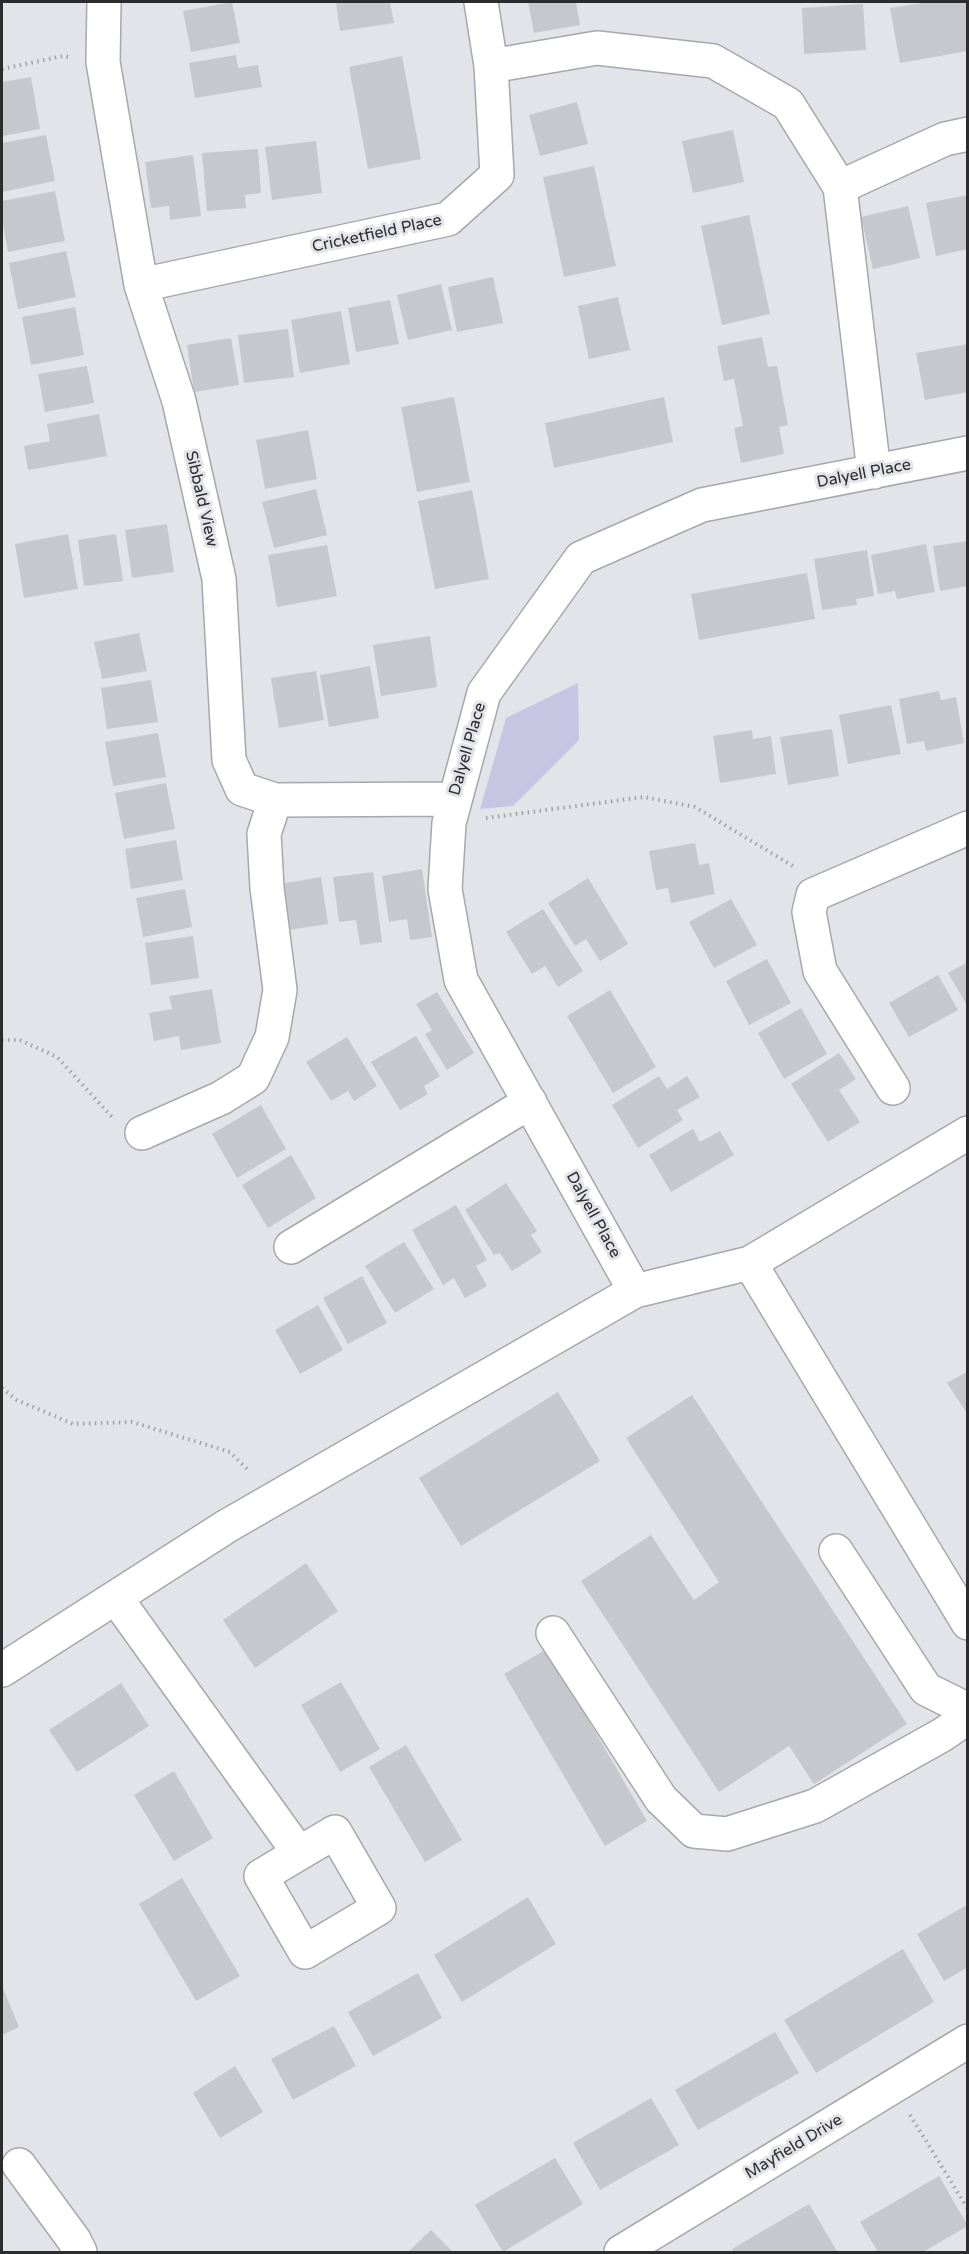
<!DOCTYPE html>
<html>
<head>
<meta charset="utf-8">
<style>
	body { margin:0 }
	#map { position:relative; width:969px; height:2254px; overflow:hidden; background:#e3e3ea; font-family:"Varela Round",sans-serif }
	canvas { display:block }
	.frame { position:absolute; inset:0; border:3px solid #2c2b2e; pointer-events:none }
</style>
</head>
<body>
<div id="map">
<canvas width="969" height="2254"></canvas>
<div class="frame"></div>
</div>
<script>
const context = document.querySelector('canvas').getContext('2d');
context.lineJoin = 'round';
function fill(path, color) { context.fillStyle = color; context.fill(path, 'evenodd'); }
function strokePath(path, color, width, dash) { context.strokeStyle = color; context.lineWidth = width; context.lineCap = dash ? 'butt' : 'round'; context.setLineDash(dash || []); context.stroke(path); }
function write(font, color, halo, rows, align = 'center') {
  context.font = font + ' "Varela Round",sans-serif'; context.lineWidth = 6; context.setLineDash([]); context.textBaseline = 'middle'; context.strokeStyle = halo; context.fillStyle = color; for (const [text, x, y, turn = 0] of rows) {
    context.save(); context.translate(x, y); context.rotate((+turn || 0) * Math.PI / 180); context.textAlign = isNaN(turn) ? turn : align; if (halo) context.strokeText(text, 0, 0); context.fillText(text, 0, 0); context.restore();
  }
}
fill(new Path2D(`
	M578,683L579,740L513,806L480,809L506,718Z`), '#c7c5e2');
fill(new Path2D(`
	M232,2L240,43L191,52L183,11Z
	M336,2H390L394,23L340,31Z
	M528,2H576L580,25L534,33Z
	M927,2H968V51L900,63L890,8Z
	M863,4L866,50L804,54L802,8Z
	M236,55L238,68L258,65L262,87L195,98L189,63Z
	M402,56L421,159L368,169L349,67Z
	M31,77L40,129L2,136V82Z
	M577,102L588,144L540,156L529,115Z
	M733,130L744,182L693,193L682,141Z
	M46,135L55,181L2,192V143Z
	M316,141L322,193L272,200L265,147Z
	M258,149L261,193L245,195L246,208L207,211L202,153Z
	M193,155L201,216L170,220L169,206L151,208L145,162Z
	M594,166L616,266L564,277L543,177Z
	M55,191L65,241L8,252L2,218V201Z
	M968,195V249L936,256L926,203Z
	M908,206L920,258L873,269L861,217Z
	M749,215L770,314L722,325L701,226Z
	M66,251L76,297L18,309L9,263Z
	M493,277L503,323L457,332L448,287Z
	M441,284L452,330L408,340L397,295Z
	M618,297L630,350L589,359L578,306Z
	M390,300L399,344L356,352L348,308Z
	M75,307L84,355L31,365L22,317Z
	M341,311L350,364L300,373L291,320Z
	M288,329L294,377L244,383L238,335Z
	M762,337L768,367L777,366L788,425L779,427L784,454L741,463L734,428L743,426L734,379L724,381L717,346Z
	M231,338L239,385L194,392L187,345Z
	M968,344V392L925,400L916,353Z
	M87,366L94,403L45,412L38,374Z
	M454,397L470,482L417,492L401,407Z
	M664,397L673,442L554,468L545,423Z
	M99,414L107,456L28,470L24,446L50,441L47,424Z
	M308,430L317,479L265,489L256,440Z
	M316,489L327,535L274,548L262,502Z
	M472,490L489,579L435,589L418,501Z
	M167,524L174,572L132,578L125,530Z
	M68,534L78,589L24,598L15,544Z
	M116,534L123,581L84,586L78,540Z
	M968,541V586L940,591L933,546Z
	M926,544L935,592L897,599L895,591L878,594L871,555Z
	M327,545L337,596L277,607L268,555Z
	M867,550L874,596L856,599L857,605L822,610L814,559Z
	M807,573L815,619L699,640L691,594Z
	M139,633L147,671L102,679L94,642Z
	M430,636L437,687L381,696L373,645Z
	M370,666L379,718L329,727L320,675Z
	M316,671L324,720L279,728L271,678Z
	M151,680L158,722L107,729L101,688Z
	M939,691L941,700L956,697L964,743L926,751L924,741L907,744L899,699Z
	M891,705L901,754L848,764L839,715Z
	M832,729L839,776L788,785L780,737Z
	M752,730L753,739L771,736L776,774L720,783L713,736Z
	M158,733L166,777L113,786L105,742Z
	M166,783L175,829L124,839L115,793Z
	M176,840L183,880L131,889L125,849Z
	M695,843L699,865L709,863L715,894L671,903L668,888L656,890L649,851Z
	M422,869L432,937L410,940L407,919L389,922L382,876Z
	M373,872L382,942L360,945L356,920L339,922L333,877Z
	M321,877L328,924L288,930L280,884Z
	M588,878L628,944L600,961L586,939L575,946L548,903Z
	M185,889L192,927L143,937L136,898Z
	M731,899L757,945L714,968L689,922Z
	M543,909L583,971L558,987L545,966L532,974L506,932Z
	M193,936L199,978L151,985L145,943Z
	M767,959L791,1003L749,1025L726,981Z
	M968,962V1007L948,973Z
	M938,975L958,1010L909,1037L889,1003Z
	M212,989L221,1043L181,1050L179,1036L154,1041L149,1013L172,1009L169,996Z
	M610,990L656,1067L613,1093L567,1016Z
	M437,992L474,1053L447,1070L425,1034L432,1030L416,1004Z
	M801,1008L827,1054L784,1079L758,1033Z
	M416,1036L440,1076L424,1086L428,1094L400,1110L371,1062Z
	M347,1037L377,1086L354,1101L348,1091L331,1101L306,1062Z
	M839,1053L856,1079L839,1090L860,1122L828,1142L791,1084Z
	M659,1076L667,1089L687,1076L700,1097L677,1110L683,1120L638,1148L612,1105Z
	M261,1105L286,1149L237,1178L212,1134Z
	M693,1129L700,1142L720,1131L734,1155L671,1192L649,1155Z
	M291,1155L316,1198L268,1228L242,1185Z
	M506,1183L537,1231L531,1235L542,1252L512,1271L500,1253L494,1255L465,1210Z
	M456,1205L487,1260L476,1266L487,1286L465,1298L454,1278L443,1285L412,1230Z
	M404,1242L434,1289L395,1313L365,1266Z
	M362,1276L387,1323L348,1344L323,1298Z
	M318,1305L343,1350L300,1374L275,1330Z
	M968,1371V1415L947,1383Z
	M558,1392L600,1461L461,1546L419,1478Z
	M692,1395L907,1724L814,1784L789,1746L719,1792L581,1581L651,1535L694,1600L719,1582L626,1438Z
	M306,1563L338,1611L255,1668L223,1620Z
	M547,1649L647,1821L605,1846L504,1674Z
	M341,1682L380,1749L340,1772L301,1705Z
	M121,1683L149,1726L77,1772L49,1730Z
	M406,1745L462,1840L425,1862L369,1767Z
	M174,1771L213,1838L174,1861L134,1795Z
	M182,1878L240,1976L196,2001L139,1904Z
	M528,1897L556,1944L462,2002L434,1955Z
	M968,1904V1967L944,1981L917,1934Z
	M903,1949L934,2002L816,2073L784,2020Z
	M418,1973L442,2018L373,2056L348,2012Z
	M2,1986L19,2027L2,2035Z
	M334,2026L356,2066L293,2100L271,2059Z
	M775,2032L799,2073L698,2130L675,2090Z
	M235,2066L263,2112L220,2138L193,2093Z
	M651,2098L679,2145L600,2190L573,2143Z
	M555,2158L583,2204L503,2252L475,2205Z
	M939,2176L968,2226L923,2252H878L860,2222Z
	M809,2204L837,2251L834,2252H734L732,2249Z
	M431,2230L453,2252H408Z`), '#c7c7ce');
const minor = new Path2D(`
	M104,2L103,62L141,285L179,401L219,579L229,760L242,789L275,800L454,799
	M491,66L597,48L713,61L788,104L840,187L874,472
	M840,187L945,139L968,134
	M141,285L448,219L497,175L491,66L481,2
	M893,1088L820,971L809,912L813,895L968,828
	M142,1133L221,1098L253,1078L272,1037L280,990L267,888L264,834L275,800
	M291,1247L530,1102
	M750,1263L968,1623
	M635,1291L461,980L445,889L449,823L484,693L581,558L702,505L968,453
	M836,1551L926,1689L968,1710
	M116,1598L299,1853
	M553,1633L661,1799L694,1831L727,1834L815,1806L942,1735L968,1717
	M2,1670L227,1526L635,1291L750,1263L968,1133
	M335,1832L379,1908L305,1952L261,1876Z
	M19,2165L74,2240L80,2252
	M621,2252L968,2041`);
strokePath(minor, '#a7a7ae', 36);
strokePath(new Path2D(`
	M2,69L63,56L69,57
	M486,818L644,797L695,807L793,866
	M2,1040H20L57,1057L112,1117
	M2,1388L17,1400L73,1424L132,1422L230,1452L250,1472
	M910,2115L968,2209`), '#a1a1a7', 4, [1.5, 4.5]);
strokePath(minor, '#fff', 33);
write('16px', '#2c2b2e', '#e3e3ea', [
	["Cricketfield Place",377,234,-12],
	["Dalyell Place",864,474,-11],
	["Sibbald View",201,499,77],
	["Dalyell Place",468,749,-74],
	["Dalyell Place",593,1215,61],
	["Mayfield Drive",794,2147,-31]
]);
</script>
</body>
</html>
